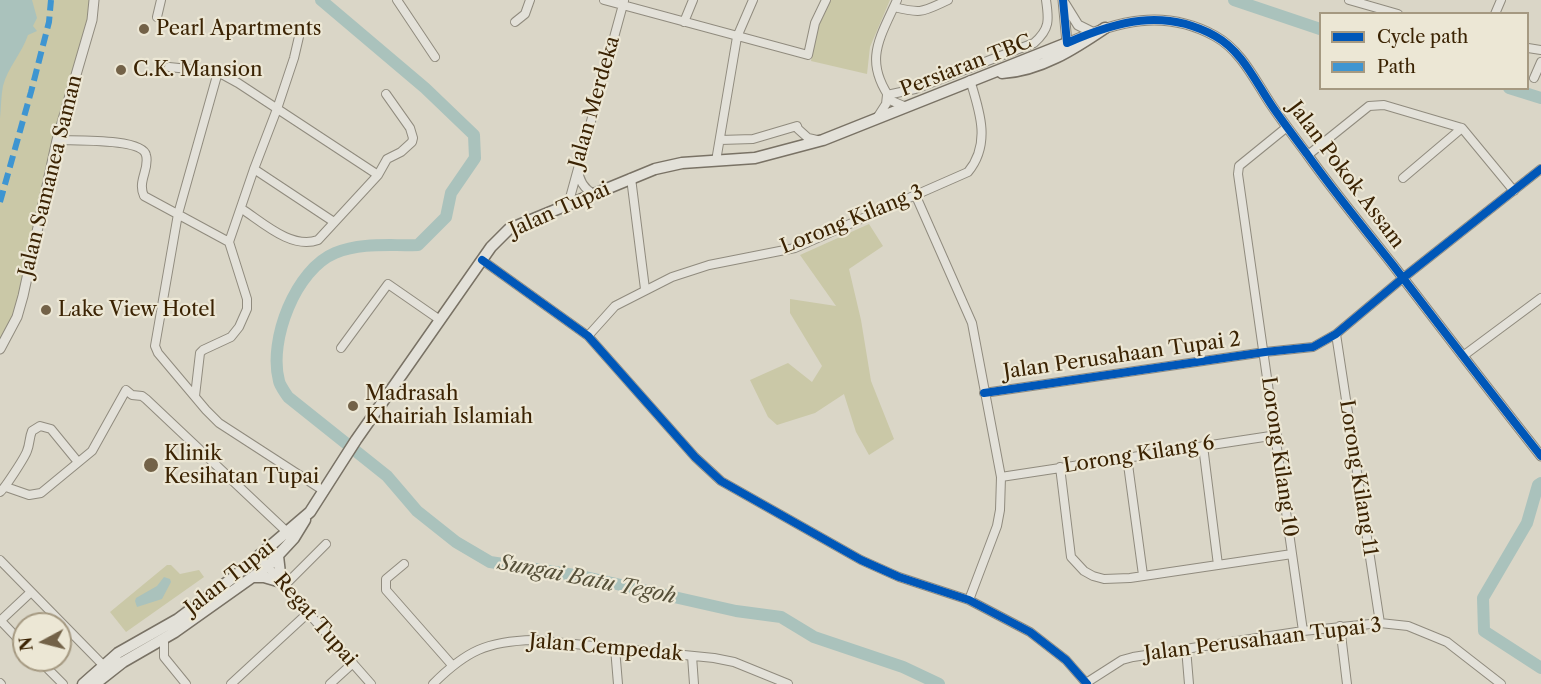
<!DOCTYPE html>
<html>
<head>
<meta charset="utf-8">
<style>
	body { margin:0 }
	#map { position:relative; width:1541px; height:684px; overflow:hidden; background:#dad6c7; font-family:"Libre Caslon Text",serif }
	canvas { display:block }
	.legend { position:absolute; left:1319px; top:12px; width:210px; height:78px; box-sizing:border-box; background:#ece7d5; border:2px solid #a59981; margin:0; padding:8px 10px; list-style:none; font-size:18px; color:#3b2303 }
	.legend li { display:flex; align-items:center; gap:12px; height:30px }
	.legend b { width:30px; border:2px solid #a59981 }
	.north { position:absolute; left:12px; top:612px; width:60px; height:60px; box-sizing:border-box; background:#ece7d5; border:2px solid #a59981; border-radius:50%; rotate:263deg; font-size:16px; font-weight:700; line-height:24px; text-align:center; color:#3b2303 }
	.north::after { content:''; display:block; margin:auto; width:21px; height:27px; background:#736248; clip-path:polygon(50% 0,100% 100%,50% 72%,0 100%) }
</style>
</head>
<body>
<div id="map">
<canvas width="1541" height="684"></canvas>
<ul class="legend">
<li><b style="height:8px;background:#0057b8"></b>Cycle path</li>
<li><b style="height:8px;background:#3e95d1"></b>Path</li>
</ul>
<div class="north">N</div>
</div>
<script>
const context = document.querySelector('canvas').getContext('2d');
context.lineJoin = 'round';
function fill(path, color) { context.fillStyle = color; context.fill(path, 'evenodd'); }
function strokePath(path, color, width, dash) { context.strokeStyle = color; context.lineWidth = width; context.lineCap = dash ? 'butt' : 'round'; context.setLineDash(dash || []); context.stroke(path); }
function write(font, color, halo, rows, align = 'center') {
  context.font = font + ' "Libre Caslon Text",serif'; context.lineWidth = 4.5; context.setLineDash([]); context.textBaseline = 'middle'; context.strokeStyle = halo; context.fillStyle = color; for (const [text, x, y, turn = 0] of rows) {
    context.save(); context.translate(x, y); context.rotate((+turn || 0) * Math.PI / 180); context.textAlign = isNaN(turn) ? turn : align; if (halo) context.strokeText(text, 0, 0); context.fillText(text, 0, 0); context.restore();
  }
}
fill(new Path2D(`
	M0,0H93L15,316L0,345Z
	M829,0H890L870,47L867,74L811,61L818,25Z
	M869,224L883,246L849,269L861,320L871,381L894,439L869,455L856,432L844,394L815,413L777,425L768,417L750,380L788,363L812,382L822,366L790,313V299L836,306L800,255Z
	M167,565H171L180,574L199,570L204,577L126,632L110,612Z`), '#cac8a7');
fill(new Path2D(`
	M0,0H32L37,18L33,26L37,31L28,35C22,53 8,67 3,86C1,96 1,108 0,119Z
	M164,577L170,579L171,582L162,599L137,607L135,601L136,598L157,586Z`), '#aac2bc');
strokePath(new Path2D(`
	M321,0L425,88L474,135L475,158L451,193L446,217L418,245C390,246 362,242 335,253C296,269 268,340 279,381C280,386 285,392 288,397L387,476L417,511L456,542L490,562L581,576L736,611L781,617L814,637L903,667L939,684
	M1234,0L1320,29
	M1509,88L1541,98
	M1541,483L1538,485L1527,523L1483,598L1484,631L1541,668`), '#aac2bc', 12);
const minor = new Path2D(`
	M397,0L435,57
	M604,0L808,55L815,23L826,0
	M897,0C879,40 863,61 892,101L904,106
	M1349,0L1398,14
	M894,7C922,14 922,12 948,0
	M1495,14L1501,0
	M157,17L161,0
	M515,22L525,14L530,0
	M684,22L693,0
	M1528,48L1541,50
	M169,67L218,72L238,83L378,175
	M218,72L178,214L155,346L158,353L206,410L219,423L324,491
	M1534,78L1541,62
	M887,95L915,89L1034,43C1050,29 1049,20 1046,0
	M877,118L886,104L887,95
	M1287,127L1239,166L1238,174L1303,631
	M798,129L808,138L817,140
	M57,140C73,141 142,138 146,155C150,169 137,181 144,196L229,242
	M720,140L753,139L797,126L798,129
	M1308,155L1369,106L1384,105L1462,128L1514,191
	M716,161L737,37L753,0
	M254,169L334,222
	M578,169C579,181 584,189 594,194
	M631,178L645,289
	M1403,178L1462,128
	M915,194L972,323L1001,477L1000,510L997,526L969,600
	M568,205L624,1
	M242,209C262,222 292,250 318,240L378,175L387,159L401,152L412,142L413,138L410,128L386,94
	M482,260L588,336L695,457L721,481L861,560L899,577L969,600L1030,632L1066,660L1087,684
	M1336,334L1380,623
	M588,336L615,306L672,277L709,265L795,248L968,172C991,144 980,112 970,80
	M341,348L388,284L440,320
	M1463,356L1541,298
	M984,393L1265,352L1313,347L1336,334L1403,278L1541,169
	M195,396L200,353L203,350L231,337L239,327L247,309V299L229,242L254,169L277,109L294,58L301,28
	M1203,446L1218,565
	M1127,457L1143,575
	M1060,467L1071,557L1084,571L1093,576L1104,579L1130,578L1292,554
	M1001,477L1277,435
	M6,487L29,495L41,493L92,451L126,390L132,395L142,396L146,399L287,532
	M0,492C5,488 25,457 27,451C30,444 29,438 32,431L40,426L51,429L78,462
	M259,557L371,684
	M0,560L103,665
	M404,564L386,579V590L452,665
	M284,586L326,544
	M0,620L24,645
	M0,621L31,592
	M1340,626L1347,684
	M164,639V657L186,684
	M615,648L618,684
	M1186,648L1189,684
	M692,656L694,684
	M39,660L63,684
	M0,683L1,684
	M1086,683L1122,660L1133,657L1303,631L1380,623L1408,626L1447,642L1501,684
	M231,684L308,613
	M330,684L353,663
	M433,684C466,651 487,641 534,640L714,658L734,662L788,684`);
const tertiary = new Path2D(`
	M1063,0L1067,43C1117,21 1164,8 1215,36C1242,51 1255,81 1272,106C1283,122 1295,138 1307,154C1334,192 1364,228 1393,265C1442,329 1491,393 1541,456
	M1065,4L1078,25L1092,32
	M0,349L17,317L23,296L57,140L92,20L94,0`);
const secondary = new Path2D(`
	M1002,73C1040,71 1074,49 1105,28
	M253,577H264L281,582L278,556
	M83,684L118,653L178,619L234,577L310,512L356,440L491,247L509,229L655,169L682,163L755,158L823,140L1067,43
	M95,684L123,662L175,632L268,566L294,538L305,520`);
strokePath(minor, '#908b7e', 10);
strokePath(tertiary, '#908b7e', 11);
strokePath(secondary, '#797265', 13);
strokePath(minor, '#e3e1d9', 8);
strokePath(tertiary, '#e3e1d9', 9);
strokePath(secondary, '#e3e1d9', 10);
strokePath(new Path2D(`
	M0,202L31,92L49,22L51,0`), '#3e95d1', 6, [12, 6]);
strokePath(new Path2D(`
	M1063,0L1067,43C1117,21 1164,8 1215,36C1242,51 1255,81 1272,106C1283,122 1295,138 1307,154C1334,192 1364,228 1393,265C1442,329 1491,393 1541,456
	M482,260L588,336L695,457L721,481L861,560L899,577L969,600L1030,632L1066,660L1087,684
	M984,393L1265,352L1313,347L1336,334L1403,278L1541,169`), '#0057b8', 8);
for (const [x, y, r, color] of [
	[144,29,6,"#736248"],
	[121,70,6,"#736248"],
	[46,310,6,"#736248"],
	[353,406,6,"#736248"],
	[151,465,8,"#736248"]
]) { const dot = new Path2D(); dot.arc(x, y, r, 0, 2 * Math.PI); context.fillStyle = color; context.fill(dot); strokePath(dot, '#ece7d5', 2); }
write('20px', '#3b2303', '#ece7d5', [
	["Pearl Apartments",156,29],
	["C.K. Mansion",133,70],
	["Lake View Hotel",58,310],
	["Madrasah",365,394],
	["Khairiah Islamiah",365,417],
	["Klinik",164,454],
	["Kesihatan Tupai",164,477]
], 'left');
write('20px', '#3b2303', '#ece7d5', [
	["Persiaran TBC",966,66,-21],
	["Jalan Merdeka",595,102,-74],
	["Jalan Pokok Assam",1346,175,53],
	["Jalan Samanea Saman",51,176,-76],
	["Jalan Tupai",560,210,-24],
	["Lorong Kilang 3",852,220,-22],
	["Jalan Perusahaan Tupai 2",1122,356,-8],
	["Lorong Kilang 6",1139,455,-9],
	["Lorong Kilang 10",1279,457,82],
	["Lorong Kilang 11",1358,478,81],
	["Jalan Tupai",230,578,-38],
	["Regat Tupai",315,620,49],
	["Jalan Perusahaan Tupai 3",1263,640,-7],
	["Jalan Cempedak",606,648,5]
]);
write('italic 21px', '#565039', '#ece7d5', [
	["Sungai Batu Tegoh",587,580,11]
]);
</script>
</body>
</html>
